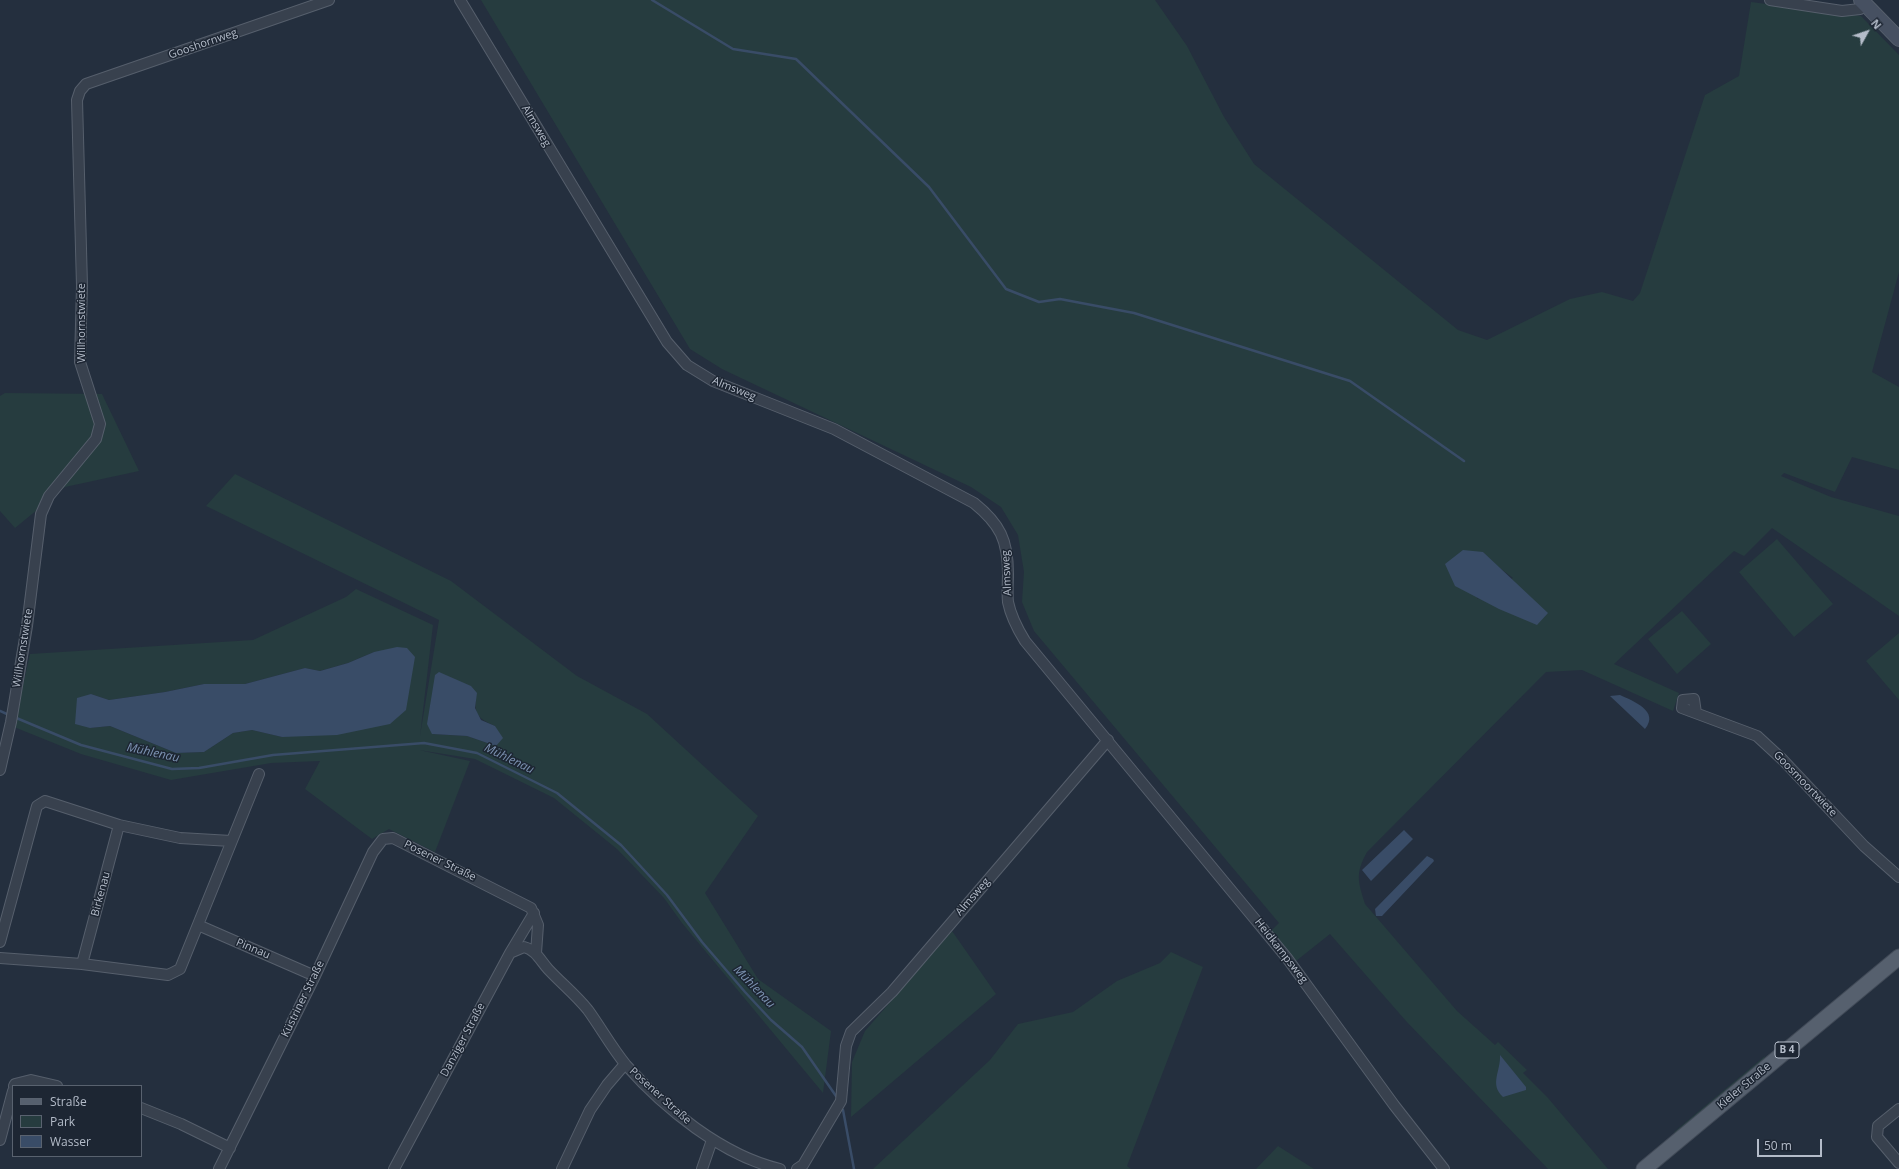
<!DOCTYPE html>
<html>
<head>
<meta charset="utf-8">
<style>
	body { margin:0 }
	#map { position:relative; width:1899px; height:1169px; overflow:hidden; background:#242f3e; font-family:"Open Sans",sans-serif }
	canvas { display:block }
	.legend { position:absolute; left:12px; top:1085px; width:130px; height:72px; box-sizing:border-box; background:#1d2633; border:1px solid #59626f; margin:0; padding:5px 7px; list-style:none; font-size:12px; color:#b4bcc9 }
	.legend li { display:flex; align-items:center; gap:8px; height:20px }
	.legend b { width:20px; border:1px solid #59626f }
	.north { position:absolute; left:1847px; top:12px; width:40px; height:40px; -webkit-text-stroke:3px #1d2633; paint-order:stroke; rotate:50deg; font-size:11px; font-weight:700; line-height:16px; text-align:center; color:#b4bcc9 }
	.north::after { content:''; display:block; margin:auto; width:14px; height:18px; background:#b4bcc9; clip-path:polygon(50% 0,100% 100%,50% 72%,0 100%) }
	.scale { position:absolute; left:1757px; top:1139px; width:65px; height:18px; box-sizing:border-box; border:2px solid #b4bcc9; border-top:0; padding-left:5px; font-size:12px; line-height:14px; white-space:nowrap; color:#b4bcc9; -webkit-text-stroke:3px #1d2633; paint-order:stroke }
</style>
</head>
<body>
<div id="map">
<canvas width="1899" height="1169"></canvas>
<ul class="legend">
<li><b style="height:5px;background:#56606e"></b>Straße</li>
<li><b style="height:11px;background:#263c3f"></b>Park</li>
<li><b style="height:11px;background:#394c67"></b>Wasser</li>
</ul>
<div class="north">N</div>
<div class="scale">50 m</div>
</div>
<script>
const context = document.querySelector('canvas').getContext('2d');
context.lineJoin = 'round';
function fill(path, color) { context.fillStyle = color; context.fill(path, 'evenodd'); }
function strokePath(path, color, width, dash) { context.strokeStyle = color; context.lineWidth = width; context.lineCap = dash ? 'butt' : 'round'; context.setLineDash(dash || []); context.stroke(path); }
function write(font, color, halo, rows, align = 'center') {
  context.font = font + ' "Open Sans",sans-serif'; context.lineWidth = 3; context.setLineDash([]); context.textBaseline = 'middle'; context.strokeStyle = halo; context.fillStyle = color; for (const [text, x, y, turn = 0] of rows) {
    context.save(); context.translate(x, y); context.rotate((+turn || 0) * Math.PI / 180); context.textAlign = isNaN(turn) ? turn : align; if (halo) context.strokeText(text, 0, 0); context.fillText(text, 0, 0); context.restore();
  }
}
fill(new Path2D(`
	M481,0H1155L1187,46L1224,117L1254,164L1458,330L1487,340L1570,299L1602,292L1633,301L1640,293L1705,95L1739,76L1751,2L1861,16L1899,55V272L1872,372L1899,387V470L1852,457L1835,492L1784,473L1781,476L1831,497L1899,516V616L1772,528L1744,556L1734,551L1614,664L1679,693L1673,711L1582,670L1546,672L1367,852C1355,874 1358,881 1365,904L1457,1011L1495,1045L1498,1042L1527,1070L1523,1073L1548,1098L1608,1169H1548L1406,1021L1330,934L1296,961L1271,931L1279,923L1034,631L1022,602L1024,572L1018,535L1001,507L971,487L722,369L690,349ZM1483,552L1493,563L1513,578L1477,599Z
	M5,393L102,394L139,471L65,487L15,528L0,511V396Z
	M235,474L451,581L577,676L647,714L758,816L705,893L758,979L831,1031L823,1093L682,923L664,898L617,849L554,798L475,759L419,750L470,761L435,852L389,829L372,839L305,789L320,761L271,763L171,780L81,754L14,727L30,654L253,640L346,597L356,589L433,625L420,736L439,620L206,506ZM374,652L282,737L252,730L233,733L204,752L176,753L110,726L90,728L91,694L109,700L165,692L204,684H245L305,668L320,671L348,663ZM476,694C474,714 477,718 495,726L496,746L467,736L432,734Z
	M1777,539L1833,604L1794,637L1739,572Z
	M1682,611L1711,644L1677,674L1648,639Z
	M1899,633V700L1866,661Z
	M952,931L996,994L851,1117L852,1062L865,1031Z
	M1171,952L1203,967L1127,1166L1131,1169H873L990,1060L1018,1024L1073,1012L1117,981L1160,963Z
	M1765,1056L1763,1062L1677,1136L1674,1132Z
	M1278,1146L1314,1169H1256Z`), '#263c3f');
fill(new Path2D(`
	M1463,550L1483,552L1548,613L1537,625L1499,609L1455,586L1445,564Z
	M397,647L407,648L415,657L406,710L390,724L337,735L282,737L252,730L233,733L204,752L176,753L110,726L90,728L75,724L77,698L91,694L109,700L165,692L204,684H245L305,668L320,671L348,663L374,652Z
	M439,672L471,686L477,693L475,708L481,720L495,726L503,738L496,746L467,736L432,734L427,724L435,675Z
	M1620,695C1633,701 1660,711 1645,729L1610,696Z
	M1404,830L1413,839L1371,881L1362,870Z
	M1427,856L1433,859L1434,861L1382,916H1376L1375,909Z
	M1500,1055L1526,1087V1090L1503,1097C1489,1084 1501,1071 1500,1055Z`), '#394c67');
strokePath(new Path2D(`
	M652,0L733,49L796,59L929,187L1006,289L1039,302L1060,299L1134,313L1350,381L1464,461
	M0,711L9,715
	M14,717L81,745L172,769L199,768L273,755L424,743L477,753L557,793L621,845L667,895L702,942L745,992L771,1020L802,1047L836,1096
	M843,1110L854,1169`), '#394c67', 2.5);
const street = new Path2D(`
	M460,0L667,342L687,365L713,381L834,429L974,503C1000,524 1008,540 1008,574C1008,583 1007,593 1008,602C1011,617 1017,628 1025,641L1287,958L1394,1105L1444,1169
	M1770,0L1842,11L1860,9L1865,4
	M1696,713L1694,699L1683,700L1682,708L1757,736L1783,760L1864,846L1899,877
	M0,770L11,722L27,626L41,514L49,496L96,439L100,424L80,362L82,286L77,100L80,91L86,84L329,0
	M198,925L308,973
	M0,942L37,806L45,801L119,825L180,838L231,841
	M510,953L524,947C536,950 540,960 548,969C561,983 576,995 588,1010C601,1028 612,1048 626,1065C664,1108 723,1156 780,1169
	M0,958L82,964L168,975L180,969L259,774
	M82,964L119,825
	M14,1086L15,1084L31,1080L57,1086
	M141,1108L181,1124L230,1148
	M1899,1109L1878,1126L1877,1137L1899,1163
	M0,1140L13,1091
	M219,1169L315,976L373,852L383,839L393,838L531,908L538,925L536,953
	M394,1169L510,953L534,913
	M562,1169L590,1110L607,1085L625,1064
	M702,1169L712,1140
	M797,1169L803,1165L841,1101L846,1046L851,1032L892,992L1108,740`);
const secondary = new Path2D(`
	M1861,0L1899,39`);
const primary = new Path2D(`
	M1644,1169L1899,957`);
strokePath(street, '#565f6c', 12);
strokePath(secondary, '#565f6c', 16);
strokePath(primary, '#414a57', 17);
strokePath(street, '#38414e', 10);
strokePath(secondary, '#465061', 14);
strokePath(primary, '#56606e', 15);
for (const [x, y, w] of [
	[1787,1050,24]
]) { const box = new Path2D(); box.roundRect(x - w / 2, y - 8, w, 16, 3); context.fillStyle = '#1d2633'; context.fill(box); strokePath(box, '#b4bcc9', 1); }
write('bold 10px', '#b4bcc9', null, [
	["B 4",1787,1050]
]);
write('11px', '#b4bcc9', '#1d2633', [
	["Gooshornweg",203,44,-19],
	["Almsweg",536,126,59],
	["Willhornstwiete",82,323,-90],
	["Almsweg",734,389,22],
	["Almsweg",1007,573,-93],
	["Willhornstwiete",23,648,-81],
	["Goosmoortwiete",1805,784,46],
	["Posener Straße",440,861,26],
	["Birkenau",101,894,-75],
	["Almsweg",973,897,-49],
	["Pinnau",253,949,23],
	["Heidkampsweg",1281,951,52],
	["Küstriner Straße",303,999,-64],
	["Danziger Straße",463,1040,-62],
	["Kieler Straße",1744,1086,-40],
	["Posener Straße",660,1096,42]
]);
write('italic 12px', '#7c92b1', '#1d2633', [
	["Mühlenau",153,753,12],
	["Mühlenau",509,759,26],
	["Mühlenau",754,987,46]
]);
</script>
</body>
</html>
